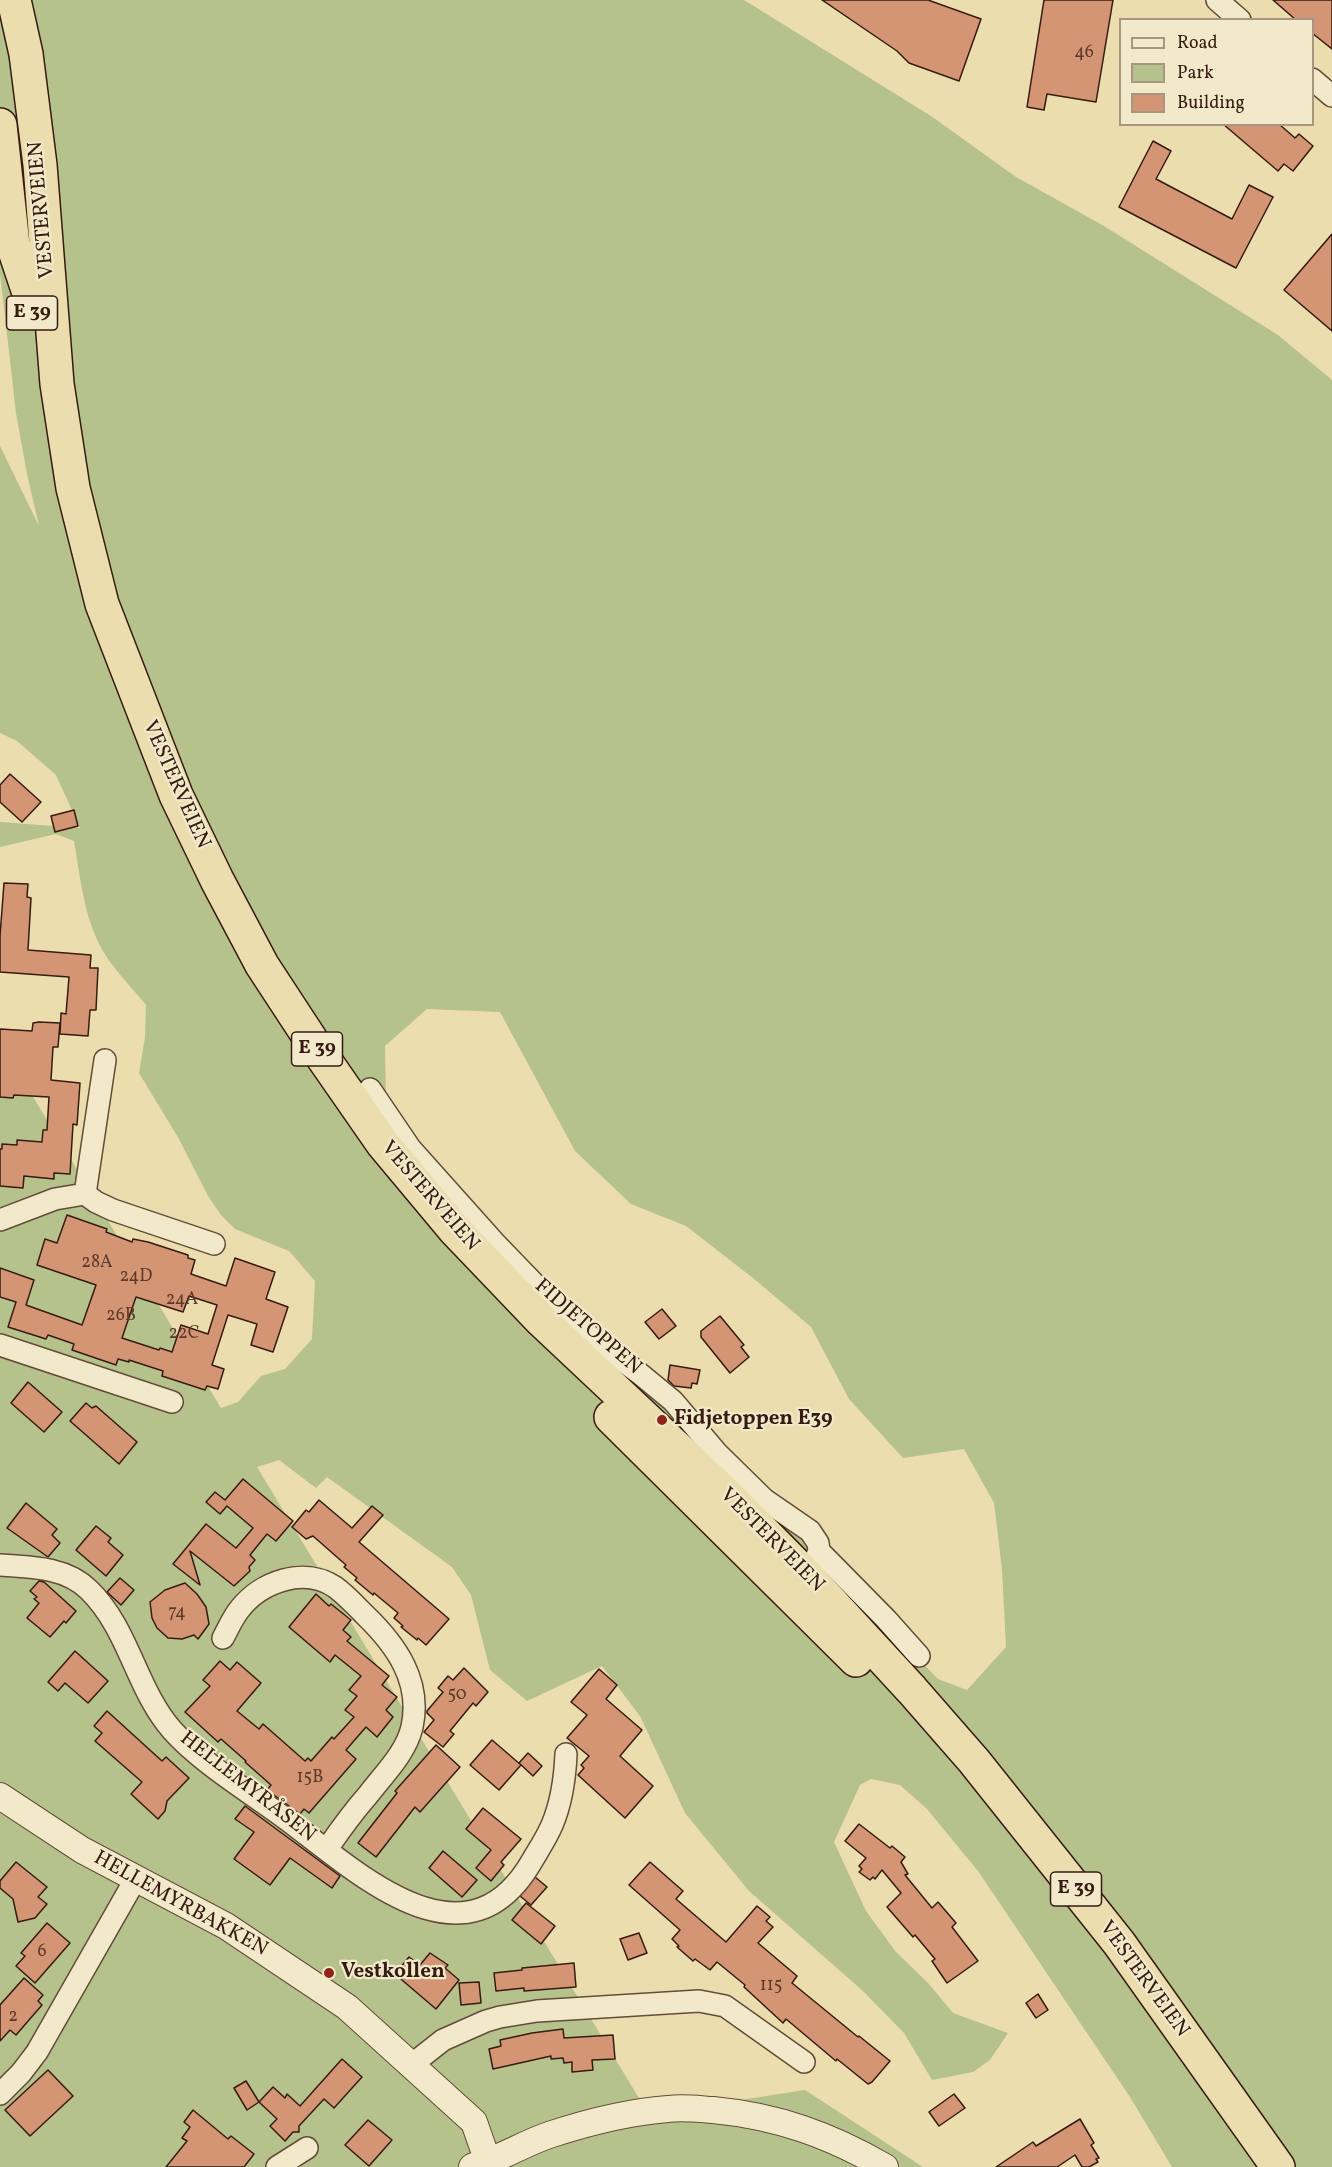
<!DOCTYPE html>
<html>
<head>
<meta charset="utf-8">
<style>
	body { margin:0 }
	#map { position:relative; width:1332px; height:2167px; overflow:hidden; background:#ebddae; font-family:Vollkorn,serif }
	canvas { display:block }
	.legend { position:absolute; left:1119px; top:18px; width:195px; height:108px; box-sizing:border-box; background:#f2e9ca; border:2px solid #a79780; margin:0; padding:8px 10px; list-style:none; font-size:18px; color:#361b12 }
	.legend li { display:flex; align-items:center; gap:12px; height:30px }
	.legend b { width:30px; border:2px solid #a79780 }
</style>
</head>
<body>
<div id="map">
<canvas width="1332" height="2167"></canvas>
<ul class="legend">
<li><b style="height:8px;background:#f2e9ca"></b>Road</li>
<li><b style="height:16px;background:#b5c28c"></b>Park</li>
<li><b style="height:16px;background:#d49575"></b>Building</li>
</ul>
</div>
<script>
const context = document.querySelector('canvas').getContext('2d');
context.lineJoin = 'round';
function fill(path, color) { context.fillStyle = color; context.fill(path, 'evenodd'); }
function strokePath(path, color, width, dash) { context.strokeStyle = color; context.lineWidth = width; context.lineCap = dash ? 'butt' : 'round'; context.setLineDash(dash || []); context.stroke(path); }
function write(font, color, halo, rows, align = 'center') {
  context.font = font + ' Vollkorn,serif'; context.lineWidth = 4.5; context.setLineDash([]); context.textBaseline = 'middle'; context.strokeStyle = halo; context.fillStyle = color; for (const [text, x, y, turn = 0] of rows) {
    context.save(); context.translate(x, y); context.rotate((+turn || 0) * Math.PI / 180); context.textAlign = isNaN(turn) ? turn : align; if (halo) context.strokeText(text, 0, 0); context.fillText(text, 0, 0); context.restore();
  }
}
fill(new Path2D(`
	M0,0H744L931,116L1016,177L1104,226L1278,335L1332,380V2167H1172L1130,2097L978,1871L927,1809L900,1785L871,1779L860,1785L834,1842L866,1911L896,1952L929,1984L953,2013L1008,2033L990,2060L973,2072L932,2080L904,2033L863,1991L749,1891L685,1813L640,1716L602,1666L527,1701L490,1670L471,1595L452,1567L327,1477L316,1488L279,1460L257,1467L651,2118L669,2111L805,2090L923,2167H0V1042L221,1408L238,1402L261,1376L285,1369L312,1339L315,1281L289,1251L235,1229L221,1215L208,1196L179,1139L139,1073L145,1038L146,1005C130,985 109,965 98,942C83,910 80,875 74,841L56,834L0,847V822L80,828L56,775L17,741L0,733V446L39,526L27,474L16,413L0,273ZM427,1009L500,1012L575,1151L631,1204L686,1226L753,1278L811,1327L849,1399L903,1458L964,1449L994,1503L1002,1569L1006,1647L967,1690L938,1679L794,1530L447,1185L386,1099L385,1046Z`), '#b5c28c');
const building = new Path2D(`
	M822,0H928L981,19L959,81L909,63L897,51Z
	M1044,0H1113L1096,102L1047,94L1044,110L1027,107Z
	M1273,0H1332V49L1312,33V20H1296Z
	M1223,124H1279L1295,138L1299,134L1313,146L1293,171L1284,164L1278,171Z
	M1153,141L1171,151L1156,179L1232,219L1249,185L1273,197L1236,268L1119,207Z
	M1332,234V331L1284,290Z
	M10,774L41,802L22,822L0,802V785Z
	M74,810L78,826L55,832L51,816Z
	M4,883L28,884L27,897L31,898L28,950L91,955L90,968H98L96,1010H90L88,1036L60,1034L61,1013L66,1014L69,977L0,972V936Z
	M39,1022L60,1023L58,1047H53L51,1080L80,1083L77,1125L73,1124L70,1174L54,1173V1179L24,1176L23,1188L0,1186V1149H2V1144L17,1145V1140L42,1142L43,1130H47L49,1097L14,1095L13,1098L0,1097V1029L32,1031L33,1023Z
	M67,1215L107,1229L106,1232L132,1242L133,1239L148,1242L188,1255V1258L195,1260L191,1274L226,1286L235,1258L275,1272L266,1299L288,1307L273,1352L251,1345L257,1324L228,1315L212,1365L224,1369L218,1389L207,1386L205,1390L162,1376L163,1371L129,1360V1362L118,1359L116,1365L72,1350L74,1344L48,1335L46,1339L8,1327L16,1302L0,1297V1268L34,1280L26,1305L82,1325L96,1285L37,1265L45,1239L57,1243ZM189,1296L217,1305L208,1334L181,1325L172,1352L160,1348L159,1350L122,1338L136,1297L183,1312Z
	M662,1309L676,1326L659,1339L645,1322Z
	M720,1316L744,1345L741,1347L749,1357L730,1373L701,1337V1331Z
	M670,1365L700,1370L697,1384L692,1383L691,1388L674,1386L668,1380Z
	M28,1382L62,1412L44,1432L11,1403Z
	M86,1403L92,1408L96,1406L137,1442L119,1464L70,1421Z
	M243,1479L293,1521L276,1541L267,1534L250,1555L255,1560L249,1567L250,1571L234,1586L190,1551L200,1585L173,1564L206,1524L236,1548L253,1528L227,1506L220,1514L206,1502L215,1492L225,1500Z
	M319,1500L352,1528L372,1506L383,1515L359,1542L449,1619L426,1645L418,1638L417,1640L401,1627L403,1626L394,1618L398,1613L374,1593L373,1595L355,1580L357,1578L344,1567L346,1565L313,1536L306,1539L292,1527L306,1510L309,1512Z
	M26,1503L57,1529L52,1535L60,1543L48,1557L7,1528Z
	M96,1526L111,1538L108,1542L123,1555L106,1576L76,1550Z
	M120,1578L134,1590L121,1605L107,1592Z
	M39,1581L44,1582L76,1611L66,1623L64,1621L50,1637L27,1618L39,1603L34,1599L37,1597L30,1591Z
	M185,1583L197,1594L206,1607L209,1624L198,1639L194,1635L182,1639L168,1638L157,1628L152,1618L150,1602L165,1590Z
	M316,1594L329,1606L331,1604L351,1620L343,1630L351,1637L347,1641L389,1676L382,1685L397,1697L386,1710L393,1717L377,1737L366,1727L346,1750L356,1759L309,1813L304,1809L300,1814L267,1790L271,1785L245,1762L246,1761L221,1739L218,1742L185,1712L210,1686L203,1680L220,1661L230,1670L237,1662L261,1683L237,1711L259,1729L263,1724L305,1761L308,1758L311,1761L332,1737L334,1739L354,1717L345,1710L357,1696L349,1690L361,1676L335,1655L330,1662L289,1627Z
	M75,1651L108,1681L88,1703L65,1683L58,1691L48,1682Z
	M464,1668L488,1692L476,1706L473,1703L450,1731L454,1734L443,1747L424,1732L434,1720L427,1713V1711L443,1692L438,1688L448,1676L453,1680Z
	M599,1669L617,1685L606,1699L642,1730L620,1756L653,1786L625,1818L578,1775L584,1768L581,1765L589,1756L567,1738L587,1715L571,1702Z
	M107,1711L162,1761L166,1757L189,1778L167,1801L165,1811L158,1819L131,1794L142,1782L95,1741L102,1733L94,1726Z
	M492,1740L521,1765L499,1790L470,1765Z
	M436,1745L460,1767L420,1812L415,1807L376,1857L358,1843L397,1793L395,1791Z
	M528,1753L542,1766L533,1776L519,1763Z
	M245,1806L340,1876L332,1888L290,1858L270,1885L234,1859L254,1832L235,1819Z
	M483,1808L521,1839L501,1862L504,1865L491,1881L476,1868L491,1850L466,1829Z
	M859,1824L890,1848L892,1846L905,1857L901,1862L908,1874L905,1875L932,1908L938,1902L956,1923L952,1927L978,1961L947,1983L932,1961L935,1959L915,1935L913,1937L887,1907L901,1893L882,1870L875,1879L873,1877L870,1880L859,1872L862,1869L859,1866L866,1858L845,1841Z
	M443,1851L477,1880L462,1897L429,1868Z
	M16,1862L47,1887L38,1897L47,1904L35,1918L18,1922L13,1899L0,1888V1881Z
	M650,1862L683,1891L676,1899L726,1942L757,1906L770,1917L766,1921L773,1927L758,1943L797,1976L792,1983L858,2037L859,2036L890,2061L872,2082L868,2084L837,2059L836,2061L786,2019L783,2023L744,1987L745,1985L717,1962L710,1970L695,1959L693,1961L677,1947L679,1946L672,1939L680,1930L629,1885Z
	M535,1877L547,1887L531,1905L520,1896Z
	M526,1903L555,1926L541,1944L512,1920Z
	M47,1923L70,1943L35,1983L16,1966L25,1956L21,1953Z
	M639,1933L647,1953L628,1960L620,1939Z
	M430,1953L448,1965L445,1968L459,1980L436,2009L395,1974L409,1957L420,1965Z
	M574,1963L576,1987L524,1991V1988L496,1991L494,1973L522,1970V1968Z
	M24,1978L43,1995L38,2001L42,2005L16,2035L10,2030L0,2041V2005Z
	M479,1982L481,2003L461,2005L459,1983Z
	M1038,1994L1048,2010L1036,2018L1026,2003Z
	M563,2029L564,2038L613,2035L615,2059L592,2060L593,2070L572,2072V2062L564,2063L563,2058L551,2059V2056L493,2069L489,2049L501,2046L500,2040L532,2033Z
	M342,2059L362,2077L334,2108L324,2099L299,2126V2132H293L285,2141L270,2126L277,2119L259,2102L247,2110L234,2088L246,2081L259,2102L273,2087L285,2098L287,2094L300,2106Z
	M48,2070L73,2096L30,2136L5,2110Z
	M954,2094L965,2108L939,2126L929,2112Z
	M193,2110L228,2139L231,2136L254,2154L244,2167H166L187,2141L182,2138L190,2127L184,2122Z
	M1080,2119L1094,2143L1091,2145L1099,2158L1096,2159L1098,2162L1089,2167H1082L1075,2155L1057,2167H996L1033,2142L1036,2146Z
	M368,2120L392,2140L369,2166L345,2145Z`);
fill(building, '#d49575');
strokePath(building, '#361b12', 1.5);
const minor = new Path2D(`
	M1217,0L1240,20
	M1312,79L1332,96
	M370,1089L410,1148L494,1242L550,1300L593,1339L639,1373L673,1401L717,1453L765,1500L810,1531L818,1543L819,1551L810,1571L798,1583
	M85,1194L105,1060
	M0,1220L55,1199L85,1194L96,1202L113,1210L214,1244
	M0,1345L172,1402
	M819,1551L886,1619L919,1656
	M0,1565C31,1567 66,1567 89,1590C129,1629 136,1689 172,1730C200,1762 251,1793 286,1819C355,1870 465,1977 532,1861C539,1849 547,1837 552,1825C561,1804 565,1777 566,1754
	M223,1638C228,1629 232,1619 239,1610C260,1582 304,1566 335,1587C346,1595 356,1606 365,1615C396,1645 422,1681 412,1727C406,1753 384,1774 368,1795C353,1812 340,1830 327,1849
	M410,2066L443,2040L486,2021L500,2017L537,2011L699,2001L725,2006L804,2062
	M0,2094L21,2073L37,2052L135,1880
	M277,2167L307,2148`);
const tertiary = new Path2D(`
	M0,1796L82,1850L226,1926L347,2007L474,2122L488,2162
	M472,2167C477,2164 483,2164 489,2161C510,2153 530,2141 552,2134C589,2122 628,2112 668,2109C682,2107 698,2109 713,2110C777,2116 830,2135 885,2167`);
const trunk = new Path2D(`
	M14,0L26,54L40,165L57,384L73,488L102,604L176,795L217,880L262,965L317,1049L383,1144L454,1229L542,1321L729,1497L806,1575L912,1690L974,1761L1119,1943L1278,2167
	M0,125L13,245L31,299
	M611,1417L856,1660`);
strokePath(minor, '#634c39', 24);
strokePath(tertiary, '#634c39', 28);
strokePath(trunk, '#361b12', 36);
strokePath(minor, '#f2e9ca', 21);
strokePath(tertiary, '#f2e9ca', 26);
strokePath(trunk, '#ebddae', 33);
for (const [x, y, r, color] of [
	[662,1420,6,"#8f2418"],
	[329,1973,6,"#8f2418"]
]) { const dot = new Path2D(); dot.arc(x, y, r, 0, 2 * Math.PI); context.fillStyle = color; context.fill(dot); strokePath(dot, '#f2e9ca', 2); }
write('18px', '#5e3a2b', null, [
	["46",1084,54],
	["28A",97,1264],
	["24D",136,1278],
	["24A",182,1301],
	["26B",121,1317],
	["22C",184,1335],
	["74",177,1614],
	["50",457,1696],
	["15B",310,1779],
	["6",42,1953],
	["115",771,1987],
	["2",13,2018]
]);
for (const [x, y, w] of [
	[32,313,51],
	[317,1049,51],
	[1076,1889,51]
]) { const box = new Path2D(); box.roundRect(x - w / 2, y - 17, w, 34, 4.5); context.fillStyle = '#f2e9ca'; context.fill(box); strokePath(box, '#361b12', 1.5); }
write('bold 20px', '#361b12', null, [
	["E 39",32,313],
	["E 39",317,1049],
	["E 39",1076,1889]
]);
write('21px', '#361b12', '#f2e9ca', [
	["VESTERVEIEN",43,210,-95],
	["VESTERVEIEN",175,785,66],
	["VESTERVEIEN",429,1197,49],
	["FIDJETOPPEN",587,1328,41],
	["VESTERVEIEN",771,1541,45],
	["HELLEMYRÅSEN",247,1788,38],
	["HELLEMYRBAKKEN",180,1905,29],
	["VESTERVEIEN",1143,1980,54]
]);
write('bold 21px', '#361b12', '#f2e9ca', [
	["Fidjetoppen E39",674,1420],
	["Vestkollen",341,1973]
], 'left');
</script>
</body>
</html>
